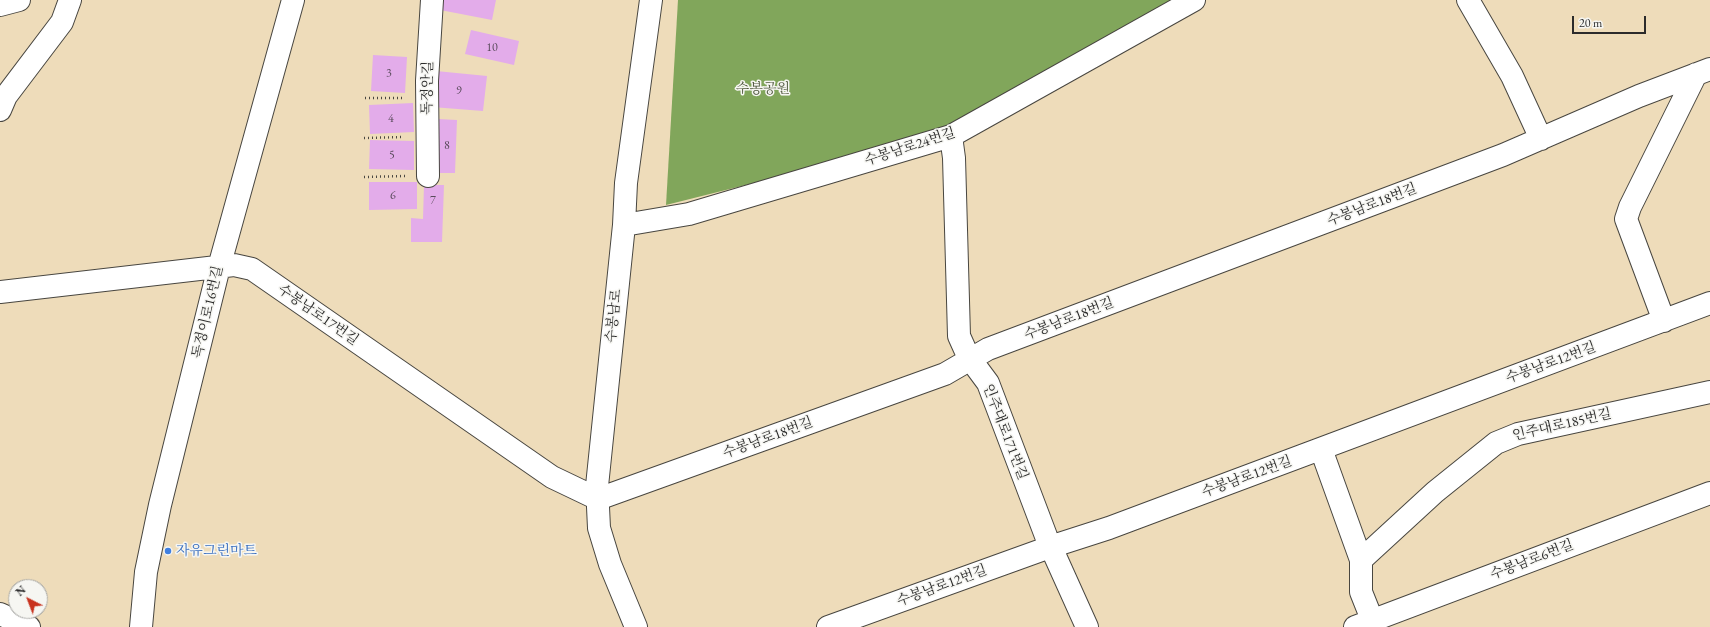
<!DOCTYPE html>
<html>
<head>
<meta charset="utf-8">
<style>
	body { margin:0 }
	#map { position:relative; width:1710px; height:627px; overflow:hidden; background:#eedcba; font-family:"EB Garamond",serif }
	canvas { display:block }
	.north { position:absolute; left:8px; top:579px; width:40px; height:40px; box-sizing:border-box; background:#f6f6f2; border:1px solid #a5a5a2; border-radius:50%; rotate:318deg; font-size:11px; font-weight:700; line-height:16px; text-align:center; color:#2b2b2b }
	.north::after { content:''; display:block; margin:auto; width:14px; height:18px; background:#c8321e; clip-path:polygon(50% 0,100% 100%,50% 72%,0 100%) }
	.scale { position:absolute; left:1572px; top:16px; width:74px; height:18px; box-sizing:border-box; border:2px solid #2b2b2b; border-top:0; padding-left:5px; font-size:12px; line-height:14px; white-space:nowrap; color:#2b2b2b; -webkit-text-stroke:3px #f6f6f2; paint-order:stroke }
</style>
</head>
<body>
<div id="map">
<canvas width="1710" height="627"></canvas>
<div class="north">N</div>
<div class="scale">20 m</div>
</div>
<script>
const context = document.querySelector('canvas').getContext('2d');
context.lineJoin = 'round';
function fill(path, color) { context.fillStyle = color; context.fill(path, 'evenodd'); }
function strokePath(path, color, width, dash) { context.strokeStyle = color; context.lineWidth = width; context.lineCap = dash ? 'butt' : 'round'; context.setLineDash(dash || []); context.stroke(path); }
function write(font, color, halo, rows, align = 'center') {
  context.font = font + ' "EB Garamond","Noto Serif KR",serif'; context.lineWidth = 3; context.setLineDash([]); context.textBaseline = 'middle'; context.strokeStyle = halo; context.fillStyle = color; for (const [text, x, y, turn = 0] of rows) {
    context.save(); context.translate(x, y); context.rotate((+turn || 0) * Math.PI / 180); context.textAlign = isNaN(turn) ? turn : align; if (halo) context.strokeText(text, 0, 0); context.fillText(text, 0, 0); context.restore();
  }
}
fill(new Path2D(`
	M678,0H1185L949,134L666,205Z`), '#81a65b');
fill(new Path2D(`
	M437,0H496L492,20L435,9Z
	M471,30L519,41L514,65L465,54Z
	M373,55L407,57L405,93L371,91Z
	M436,71L487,76L483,111L432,107Z
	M413,103L414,132L370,134L369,105Z
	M438,119L457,120L455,173H436Z
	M370,140L414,141V170L369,169Z
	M369,182H417V209L369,210Z
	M424,185H444L442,242H411V218L423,219Z`), '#e3acea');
const minor = new Path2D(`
	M1468,0L1512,76L1541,139
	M0,5L19,0
	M0,110L6,96L62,22L70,0
	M951,136L954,158L959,336L968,356L988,383L1046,536L1087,627
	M428,176L427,81L432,0
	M624,225L689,214L951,136L1194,0
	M0,292L234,265L252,269L552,477L598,499L945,374L988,349L1503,155L1639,96L1710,69
	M1664,321L1626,219L1630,207L1696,74
	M1321,449L1361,560V592L1375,627
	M1361,560L1435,492L1496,443L1518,434L1710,392
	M0,614L29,627
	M141,627L146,572L160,505L219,267L293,0
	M636,627L610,564L599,528L597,486L624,225L626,183L651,0
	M828,627L1050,547L1109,528L1710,303
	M1355,627L1710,493`);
strokePath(minor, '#484640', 24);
strokePath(new Path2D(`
	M365,98H404
	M364,138L404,137
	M364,177L406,176`), '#484640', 2.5, [1, 3]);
strokePath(minor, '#fff', 22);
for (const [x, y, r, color] of [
	[168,551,4,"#3f7fe0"]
]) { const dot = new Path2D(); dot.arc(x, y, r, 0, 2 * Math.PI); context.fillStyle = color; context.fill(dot); strokePath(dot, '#f6f6f2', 1.5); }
write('12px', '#594b5b', null, [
	["10",492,48],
	["3",389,74],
	["9",459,91],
	["4",391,119],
	["8",447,146],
	["5",392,155],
	["6",393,196],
	["7",433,201]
]);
write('14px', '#2b2b2b', '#f6f6f2', [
	["독정안길",428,88,-89],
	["수봉남로24번길",910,147,-18],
	["수봉남로18번길",1372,205,-21],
	["독정이로16번길",208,312,-77],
	["수봉남로17번길",318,315,35],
	["수봉남로",614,316,-84],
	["수봉남로18번길",1069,319,-21],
	["수봉남로12번길",1551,363,-20],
	["인주대로185번길",1562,425,-13],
	["인주대로171번길",1005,432,69],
	["수봉남로18번길",768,438,-20],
	["수봉남로12번길",1247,477,-20],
	["수봉남로6번길",1532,560,-21],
	["수봉남로12번길",942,586,-20]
]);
write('14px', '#4f573d', '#f6f6f2', [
	["수봉공원",763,89]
]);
write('14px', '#366cbe', '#f6f6f2', [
	["자유그린마트",176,551]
], 'left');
</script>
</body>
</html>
